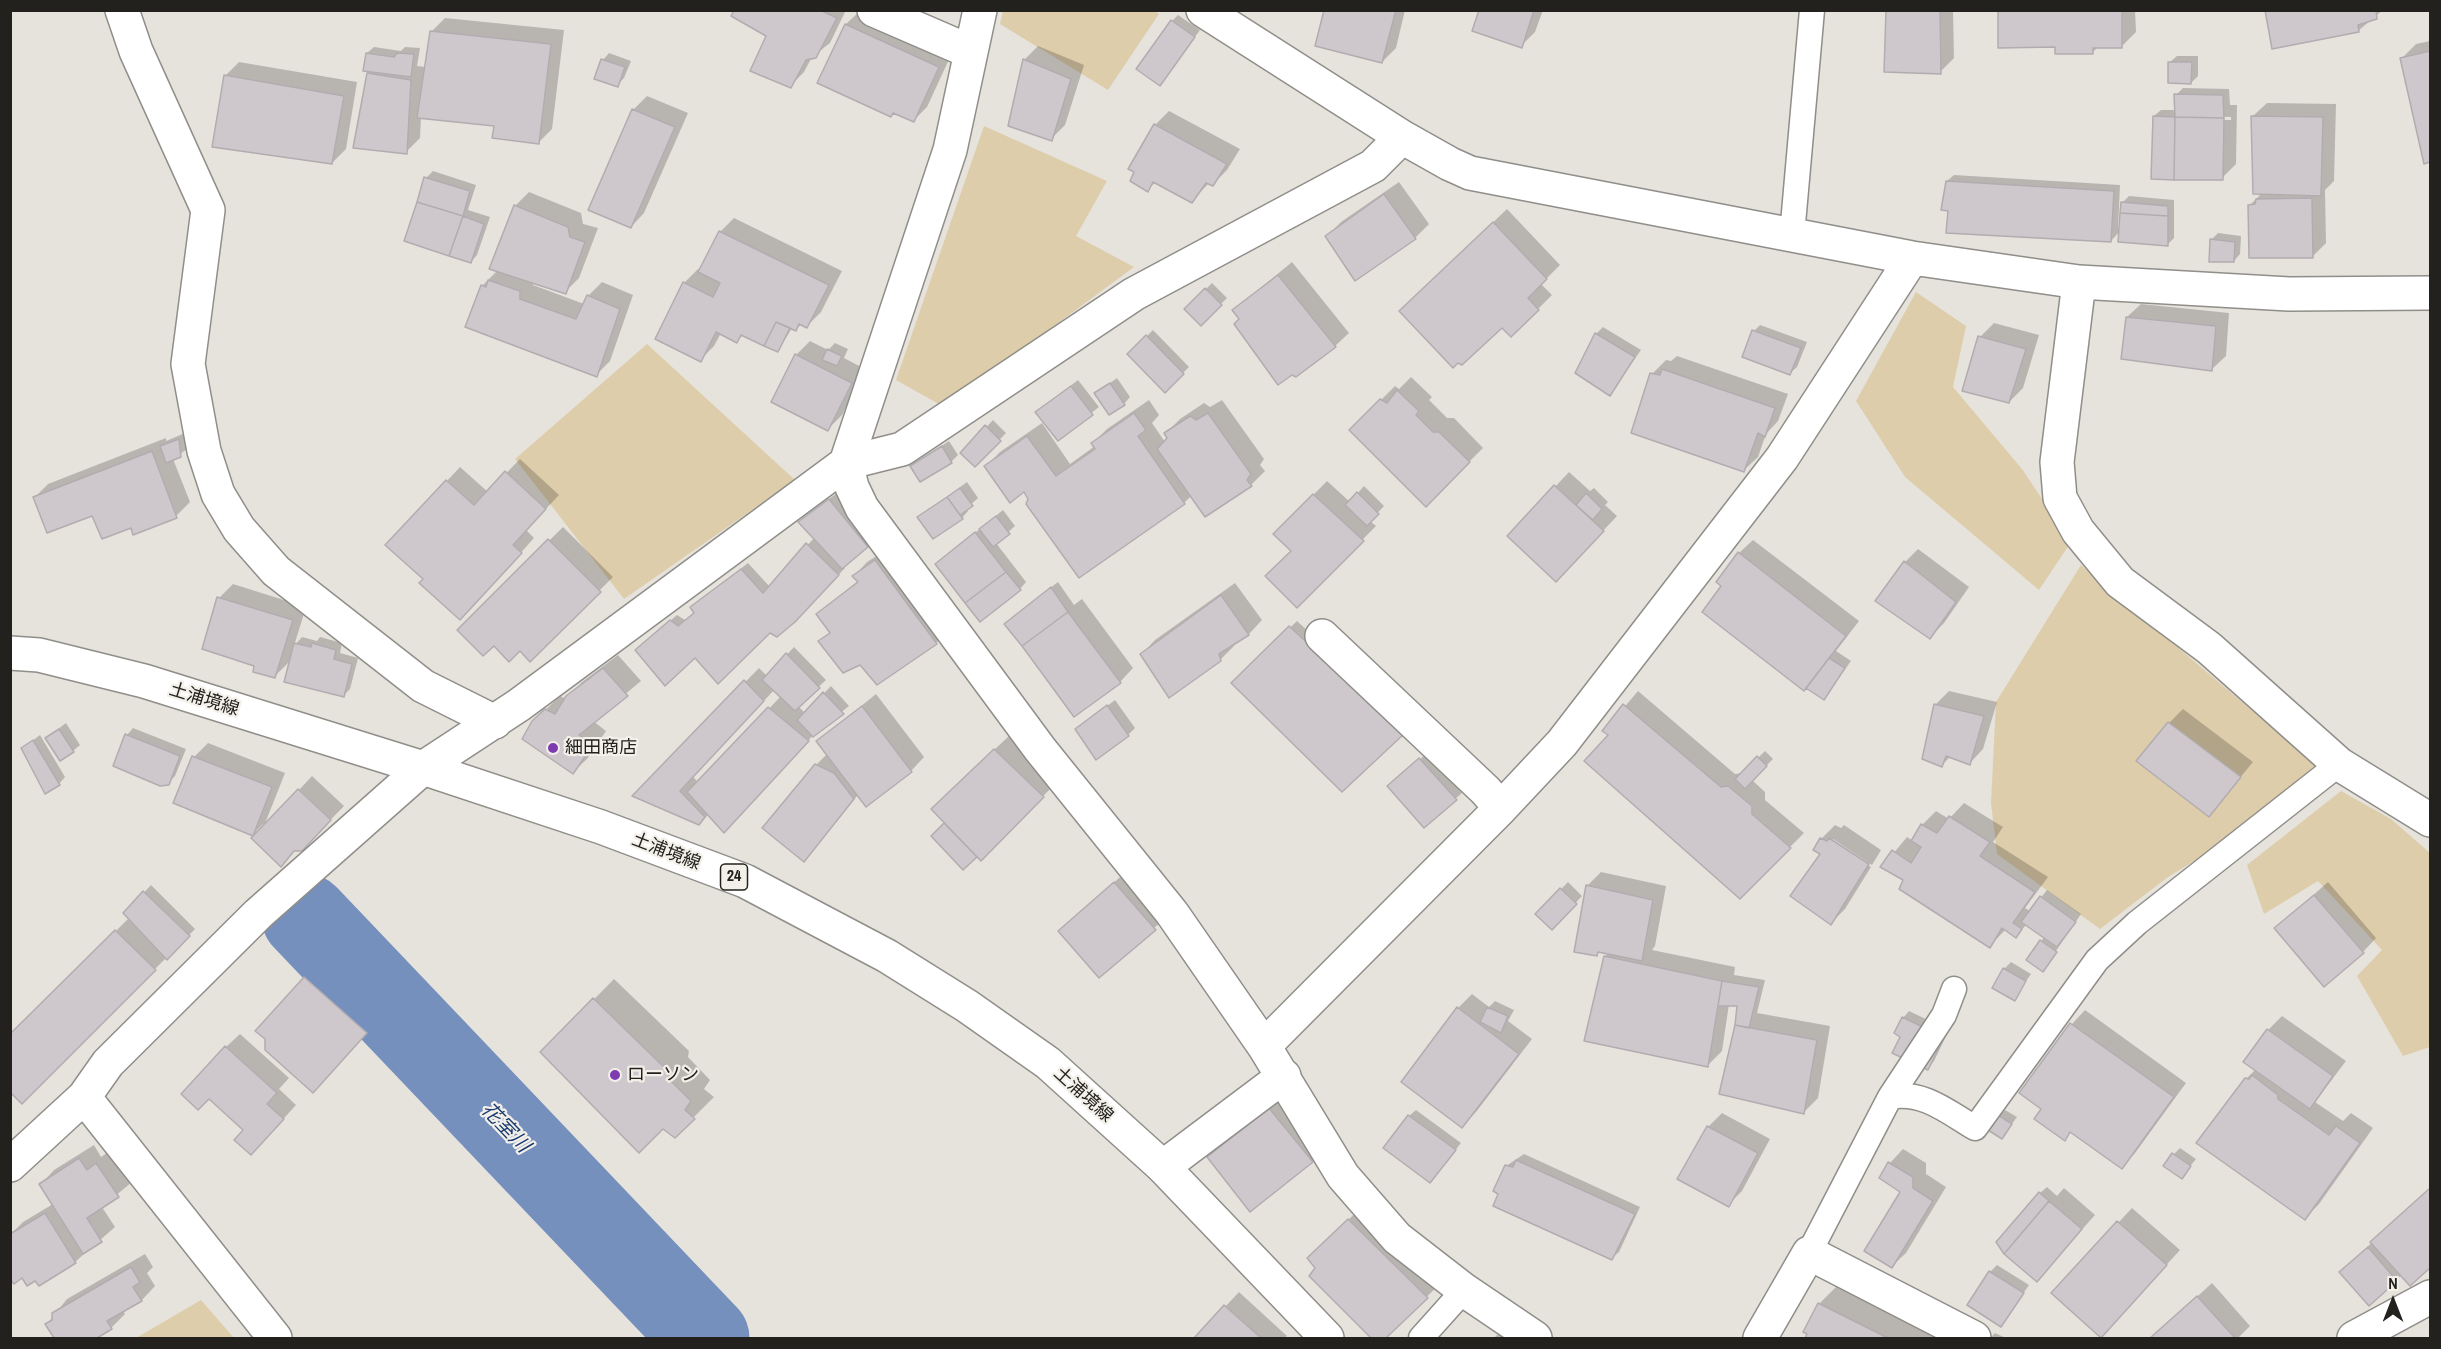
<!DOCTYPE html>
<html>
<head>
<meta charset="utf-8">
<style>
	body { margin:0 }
	#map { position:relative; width:2441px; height:1349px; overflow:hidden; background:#e6e3dd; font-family:"Archivo Narrow",sans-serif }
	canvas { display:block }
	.frame { position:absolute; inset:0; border:12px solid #22211e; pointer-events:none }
	.north { position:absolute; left:2363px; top:1271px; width:60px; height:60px; -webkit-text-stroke:4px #f3f0ea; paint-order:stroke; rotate:0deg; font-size:16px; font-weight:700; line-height:24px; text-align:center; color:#22211e }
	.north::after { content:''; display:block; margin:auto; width:21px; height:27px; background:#22211e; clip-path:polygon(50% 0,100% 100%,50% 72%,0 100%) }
</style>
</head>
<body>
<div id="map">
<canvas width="2441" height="1349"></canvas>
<div class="frame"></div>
<div class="north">N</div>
</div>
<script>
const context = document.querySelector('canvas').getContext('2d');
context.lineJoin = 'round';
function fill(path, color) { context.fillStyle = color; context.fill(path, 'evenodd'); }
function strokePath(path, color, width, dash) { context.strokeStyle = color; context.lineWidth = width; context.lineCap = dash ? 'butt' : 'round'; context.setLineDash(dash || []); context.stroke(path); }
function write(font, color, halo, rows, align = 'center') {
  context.font = font + ' "Archivo Narrow","Noto Sans JP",sans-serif'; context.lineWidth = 4.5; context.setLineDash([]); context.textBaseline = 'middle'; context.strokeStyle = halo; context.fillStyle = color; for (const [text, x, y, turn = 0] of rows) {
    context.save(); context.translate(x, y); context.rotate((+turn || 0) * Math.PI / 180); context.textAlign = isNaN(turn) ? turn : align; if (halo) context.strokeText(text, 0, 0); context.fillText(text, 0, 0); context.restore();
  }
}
fill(new Path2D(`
	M1154,10L1159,14L1108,90L1000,24L1003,11Z
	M984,126L1107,181L1076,236L1134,267L944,407L896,380Z
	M1916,292L1966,326L1953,387L2022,469L2071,542L2039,590L1905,477L1856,401Z
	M647,344L795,480L624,599L515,459Z
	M2081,565L2316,765L2212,850L2168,877L2100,929L1997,854L1991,803L1996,702Z
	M2341,791L2391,819L2430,853V1047L2403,1056L2357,976L2382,950L2318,881L2264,914L2247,865Z
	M201,1300L234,1338H136Z`), '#decdab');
fill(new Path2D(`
	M736,10H846L830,43L812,57L804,72L790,86L768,36Z
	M1326,10H1405L1396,48L1382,62Z
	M1480,10H1543L1535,32L1521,46Z
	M1887,10H1953L1954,58L1940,72Z
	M1999,10H2135L2136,32L2122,46H2099L2092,53L2057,45Z
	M2266,10H2383L2358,31Z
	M860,11L952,53L927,107L913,121L894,112L891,116L819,82L846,24Z
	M1178,15L1200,30L1160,84L1172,21Z
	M445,18L564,30L552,129L538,143L496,125L421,117L420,138L406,152L368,74L372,70L367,53L374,47L401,51L405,47L420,48L417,66L426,67L431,32Z
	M2430,41V161L2425,162L2402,58L2416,44Z
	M1038,46L1084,65L1065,125L1051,139L1024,60Z
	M609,53L631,61L624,78L617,85L603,60Z
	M2177,56H2198V76L2191,83L2170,62Z
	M239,62L357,82L346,149L332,163L213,146L225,76Z
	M2183,88L2229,89L2230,105H2237L2236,164L2222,178L2154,116L2161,110H2176V95ZM2188,116L2231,117V120L2188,119Z
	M647,96L688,113L644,213L631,227L633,110Z
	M2267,103L2336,104L2334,181L2325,190L2326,243L2312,257L2249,206L2263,192L2253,116Z
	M1169,111L1240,149L1227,170L1213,184L1209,183L1192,201L1156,182L1147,190L1155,125Z
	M433,171L476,185L468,210L490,217L477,255L471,262L426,178Z
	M1954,175L2120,185L2118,228H2120L2123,202L2129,196L2174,200V238L2167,245L2120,231L2111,241L1949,209L1947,181Z
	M1399,182L1429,224L1415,238L1356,279L1327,236L1341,222Z
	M529,192L581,213L583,224L598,228L579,278L565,292L533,282V285L584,304L588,296L602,282L633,295L610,361L596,375L482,286L498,270L515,206Z
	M1507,209L1560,265L1541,284L1552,295L1538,309L1511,335L1502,326L1415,297Z
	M734,218L842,271L821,312L807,326L802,324L796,329L792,328L778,351L744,334L737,341L721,333L714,346L700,360L684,283L698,269L701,270L720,232Z
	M2218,233L2241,236L2240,254L2234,261L2211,240Z
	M1292,262L1349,333L1335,346L1234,310Z
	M1212,283L1227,298L1201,324L1186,309Z
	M2141,304L2229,313L2226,356L2212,369L2127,317Z
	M1994,323L2039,335L2023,388L2009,402L1980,337Z
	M1760,325L1807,342L1797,367L1790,373L1754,331Z
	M1603,327L1641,350L1610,394L1577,373L1596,334Z
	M1153,330L1189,367L1165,391L1129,354Z
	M810,341L828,350L835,343L848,349L844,358L865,369L842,415L828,429L796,355Z
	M1677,356L1788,394L1778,421L1766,434L1758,457L1744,470L1652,374L1666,360L1671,361Z
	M1411,377L1432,397L1429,400L1447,418H1454L1483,448L1426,505L1351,430L1395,386L1399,389Z
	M1117,378L1130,397L1124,404L1096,393Z
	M1078,380L1099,407L1058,439L1044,406Z
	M1149,400L1159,415L1152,423L1165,442L1168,438L1166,433L1180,419L1204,403L1210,407L1222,400L1264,459L1260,465L1265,471L1251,485L1206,515L1192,495L1184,503L1030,499L1024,490L986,466L1000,452L1042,423L1070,464L1095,446L1093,443L1107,429Z
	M993,420L1006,433L975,465L962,453Z
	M185,433L187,449L173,459L190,502L176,516L134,533L132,526L34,498L48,484L166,438V441Z
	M949,441L958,455L951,462L912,466Z
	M520,459L559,495L526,530L534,538L474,605L425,579L387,545L460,467L488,492Z
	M1569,472L1590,491L1594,488L1608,502L1605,505L1617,516L1570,566L1509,536Z
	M1327,481L1350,502L1364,486L1384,506L1370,521L1376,526L1297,606L1293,550L1275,534Z
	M967,482L978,498L966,509L968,511L962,518L919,517Z
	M837,493L873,539L843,566L845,568L794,621L695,656L643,644L677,615L685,620L695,612L699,601L748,563L770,587L814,538L806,516Z
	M1003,510L1015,526L996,543L1026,582L1020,589L937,564Z
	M563,527L613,577L530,660L520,649L494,643L459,630Z
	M1753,540L1859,621L1836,651L1851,661L1824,698L1723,586L1739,553Z
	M889,548L950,629L936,643L877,683L861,663L820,642L831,631L818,614L859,580L854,576L867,562Z
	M1918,549L1969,587L1944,623L1930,637L1905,562Z
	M1058,582L1074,605L1082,599L1133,668L1120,682L1012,618Z
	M1235,583L1262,620L1249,634L1233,643L1234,646L1220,660L1142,654L1155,640Z
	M233,584L306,607L294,646L302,637L317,641L320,637L342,643L340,653L358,658L350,689L343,696L291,660L275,676L255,665L219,598Z
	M1297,621L1410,725L1233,683Z
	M794,647L826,680L798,706L805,713L831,686L849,706L815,733L738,818L709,814L699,824L634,796L759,668L767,676ZM775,689L781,696L699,783L693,777Z
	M618,655L641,681L593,721L606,731L587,759L573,772L533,722L560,696L566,699L582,682Z
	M1638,691L1735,774L1743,773L1765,751L1773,759L1752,780L1765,792V800L1804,833L1740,897L1611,735L1604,731Z
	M1949,691L1997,702L1983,749L1970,763L1951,756L1942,765L1935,705Z
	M876,694L924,757L911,771L858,795L804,860L816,765L827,754L818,741Z
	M1115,700L1135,728L1128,735L1077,729Z
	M2183,709L2253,762L2209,815L2169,723Z
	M66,723L80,745L73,751L46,738Z
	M133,728L186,749L175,776L168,783L115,765L127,735Z
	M40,735L65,777L59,784L23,748Z
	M1009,736L1057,782L981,859L977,854L963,868L933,836L946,823V795Z
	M208,743L285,773L264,826L263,824L253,834L175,803L194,757Z
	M1427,753L1462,793L1455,799L1396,780Z
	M312,776L344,806L301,850H295L299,790Z
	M1964,803L2003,827L1993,842L2048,877L2025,908L2030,911L2047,890L2081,914L2043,970L2028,959L2045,936L2027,924L2016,936L2006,929L1989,947L1905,879L1883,866L1907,837L1913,841L1922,825L1936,811L1949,819Z
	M1835,825L1841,828L1844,825L1881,850L1872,865L1833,839L1831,842L1871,867L1845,909L1831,923L1821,839Z
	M1129,869L1169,915L1099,976L1060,931Z
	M1601,872L1666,886L1655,946L1652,950L1735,967L1734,975L1765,980L1757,1013L1830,1026L1818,1098L1804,1112L1737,1026L1738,1004H1729L1722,1051L1708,1065L1605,956L1609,953L1600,951L1597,954L1587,886Z
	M1568,882L1582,896L1552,928L1537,914Z
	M2328,882L2376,938L2363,952L2276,928Z
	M151,885L195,929L22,1102L10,1036L129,918L125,913Z
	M2011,962L2031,974L2014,999L2004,969Z
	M318,964L379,1019L326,1077L305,978Z
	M614,979L689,1051L688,1057L710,1080L704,1089L714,1097L675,1136L542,1052Z
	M1472,994L1489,1007L1495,1001L1514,1010L1508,1021L1532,1039L1476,1112L1462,1126L1403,1082L1458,1008Z
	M2085,1010L2186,1083L2135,1153L2122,1167L2072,1132L2064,1139L2043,1108L2021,1092L2072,1024Z
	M1909,1011L1949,1030L1934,1061L1928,1068L1902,1036L1903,1018Z
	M2282,1016L2346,1061L2315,1102L2343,1121L2351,1113L2373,1128L2319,1204L2305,1218L2246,1079L2256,1069L2245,1061L2268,1030Z
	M240,1034L289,1078L279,1089L296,1105L265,1139L226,1047Z
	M1283,1095L1325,1147L1312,1161L1209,1157Z
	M1416,1110L1461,1143L1437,1174L1409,1116Z
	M2005,1110L2017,1117L2002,1137L1999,1116Z
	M1722,1113L1770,1139L1742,1191L1728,1205L1708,1127Z
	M94,1145L101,1157L111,1150L132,1182L102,1207L115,1227L75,1262L10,1235L23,1222L53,1204L41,1184L54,1170Z
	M2180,1148L2196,1159L2181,1177L2174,1154Z
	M1903,1149L1926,1163V1174L1946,1187L1906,1253L1892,1266L1902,1192L1890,1163Z
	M1524,1154L1640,1207L1619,1252L1612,1258L1506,1166Z
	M2047,1187L2057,1196L2064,1188L2095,1215L2037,1280L2040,1193Z
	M2430,1188V1266L2410,1284L2402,1275L2396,1280L2348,1265Z
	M1363,1206L1441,1283L1384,1338H1373L1311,1276L1317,1268L1322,1244Z
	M2132,1208L2180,1250L2114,1322L2053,1293Z
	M145,1254L153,1267L147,1273L155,1286L142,1300L123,1310L125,1314L111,1328L94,1338H55L47,1324L67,1299Z
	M1997,1265L2029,1285L2001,1326L1990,1272Z
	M1853,1270L1987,1338H1806L1819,1304Z
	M2212,1283L2250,1326L2238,1338H2152Z
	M1239,1292L1287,1336L1284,1338H1196Z
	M672,1317L693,1338H650Z
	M1509,1323L1532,1338H1494Z
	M1995,1333L2006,1338H1990Z`), '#0003');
strokePath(new Path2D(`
	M305,917L706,1338`), '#7590bd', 87);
const building = new Path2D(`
	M734,10H820L837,18L816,58L806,60L791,88L750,71L766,36L731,16Z
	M1324,10H1396L1382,63L1315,46Z
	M1479,10H1534L1522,48L1472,31Z
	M1886,10H1940L1941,74L1884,72Z
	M1998,10H2122V48H2093V54H2055V47L1998,48Z
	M2265,10H2376L2377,19L2358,25L2359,32L2272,49Z
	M1171,20L1195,37L1160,86L1136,69Z
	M845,24L939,67L914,122L893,113L891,117L817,83Z
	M430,31L551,44L539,144L492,138L494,126L417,118Z
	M2430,51V162L2424,164L2400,58Z
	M366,53L394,57L397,53L414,54L411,77L363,71Z
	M601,59L625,67L618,87L594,79Z
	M1023,59L1071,79L1052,141L1008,126Z
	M2168,62H2192L2191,84L2168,83Z
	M367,73L411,80L407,154L353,148Z
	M224,75L344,96L332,164L212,147Z
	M2174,94L2223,95L2224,118L2175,117Z
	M632,109L675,127L631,228L588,210Z
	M2153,116L2175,117L2174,180L2151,179Z
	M2251,116L2323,117L2321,196L2253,194Z
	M2175,117L2224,118L2223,180H2174Z
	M1154,124L1227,164L1213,186L1206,183L1192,203L1153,182L1148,192L1130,181L1134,172L1128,169Z
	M424,177L470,191L463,216L417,202Z
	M1946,181L2114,191L2111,242L1946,233L1948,211L1941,210Z
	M1384,194L1416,239L1355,281L1325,236Z
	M2312,198L2313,258H2249L2248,205L2255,204L2256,199Z
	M417,202L463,216L449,256L404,241Z
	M2121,202L2168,206V216L2120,213Z
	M514,205L568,227L570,237L585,242L566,294L489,269Z
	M2120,213L2168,216V246L2118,242Z
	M463,216L484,224L471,263L449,256Z
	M1493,222L1547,279L1528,298L1539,310L1511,337L1502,328L1462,365L1458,363L1453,368L1399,311Z
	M719,231L829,285L807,328L799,324L796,331L776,322L764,346L741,335L737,343L716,332L701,362L655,339L683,282L713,297L720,283L698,272Z
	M2210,239L2235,242L2234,262H2209Z
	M1278,275L1336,347L1296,377L1292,375L1278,385L1234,324L1239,319L1232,310Z
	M488,280L520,291V299L576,319L587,295L620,309L597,377L465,327L481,285L486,287Z
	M1205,288L1222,305L1201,326L1184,309Z
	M2126,317L2216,326L2212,371L2121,359Z
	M776,322L790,328L778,352L764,346Z
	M1752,330L1801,348L1790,375L1742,357Z
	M1595,333L1635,357L1610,396L1575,373Z
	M1146,335L1184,374L1165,393L1127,354Z
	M1978,336L2026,349L2009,403L1962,391Z
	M827,349L842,356L837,366L822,360Z
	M795,354L852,383L828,431L771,402Z
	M1662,369L1775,408L1765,437L1758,433L1744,472L1631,433L1650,373L1660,375Z
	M1110,383L1125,405L1109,415L1094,393Z
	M1071,386L1093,415L1058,441L1035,412Z
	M1397,390L1419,411L1416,415L1433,432H1439L1470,462L1426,507L1349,430L1380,399L1387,403Z
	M1134,413L1146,430L1138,436L1185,504L1079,578L1026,504L1028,499L1024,492L1010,503L984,466L1027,436L1056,476L1095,449L1091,443Z
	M1208,413L1251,474L1247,480L1252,486L1205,517L1157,449L1167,438L1164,433L1190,416L1196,420Z
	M985,425L1001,441L975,467L960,453Z
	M179,439L181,457L166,463L160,446Z
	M942,446L952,463L920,482L910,466Z
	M152,451L177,518L133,535L131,528L102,539L92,516L47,533L33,497Z
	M505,471L546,509L513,545L522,553L460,620L419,583L423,579L385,545L446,480L474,505Z
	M1554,485L1604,531L1556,582L1507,536Z
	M960,488L973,506L960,515L947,497Z
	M1357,492L1379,514L1367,526L1345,505Z
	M1586,493L1602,509L1593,520L1576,505Z
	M1313,494L1364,541L1297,608L1265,576L1291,551L1273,534Z
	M947,497L963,519L933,539L917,517Z
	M829,499L868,547L842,569L798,522Z
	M996,516L1010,534L993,547L979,529Z
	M975,532L1006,572L965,603L935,564Z
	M548,539L601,592L530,662L520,651L509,662L494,646L483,656L457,630Z
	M806,543L839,575L795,622L777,637L770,633L718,684L695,658L665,686L635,650L670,620L678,626L694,613L690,607L741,569L763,593Z
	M1738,552L1846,636L1804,691L1702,612L1721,586L1716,582Z
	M875,560L937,644L877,685L860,665L843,673L818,641L830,633L816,614L858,582L852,576Z
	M1904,561L1956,602L1930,639L1875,601Z
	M1006,572L1021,590L980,622L965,603Z
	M1051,587L1068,612L1022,646L1004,624Z
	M1221,595L1249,635L1219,654L1221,661L1169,698L1140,654Z
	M217,597L293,620L275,678L253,672L254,666L202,649Z
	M1068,612L1121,683L1074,717L1022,646Z
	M1289,626L1405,733L1342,792L1231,683Z
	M294,643L311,647L312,643L336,650L334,659L352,664L344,697L284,682Z
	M786,653L820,688L795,711L762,680Z
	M1829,658L1845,668L1824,700L1806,688Z
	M603,668L628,696L579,735L593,745L573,774L522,739L532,721L545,709L555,714L566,696Z
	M744,680L764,701L680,791L705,817L699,825L632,796Z
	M823,692L844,714L813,737L797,720Z
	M1623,704L1721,787L1728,786L1752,806V814L1791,848L1740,899L1584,761L1608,735L1602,731Z
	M1934,704L1984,716L1970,765L1946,756L1942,767L1922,759Z
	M1107,705L1129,736L1096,760L1075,729Z
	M862,706L912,772L866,807L816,741Z
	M768,707L809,741L724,833L687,792Z
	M2168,722L2241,777L2209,817L2136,761Z
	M59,729L74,752L60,761L45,738Z
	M125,734L180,756L169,785L160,786L113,766Z
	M33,740L60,785L45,794L21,748Z
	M994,749L1044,797L981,861L931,809Z
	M192,756L272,787L253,836L173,803Z
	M1757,756L1767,766L1745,789L1735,779Z
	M1419,758L1457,800L1424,828L1387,786Z
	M815,764L834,773L854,799L804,862L762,828Z
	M298,789L331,820L302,851H294L281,867L251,838Z
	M1949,816L1990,842L1980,856L2035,892L2013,923L2022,929L2016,938L2002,928L1990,948L1899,889L1903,880L1880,867L1892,850L1911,863L1921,847L1911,841L1921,824L1937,833Z
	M944,823L977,857L963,870L931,836Z
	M1820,838L1827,841L1829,838L1869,864L1831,925L1790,896L1820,854L1813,850Z
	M1114,882L1156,930L1099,978L1058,931Z
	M1586,885L1653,900L1642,961L1598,952L1597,956L1574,952Z
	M1560,888L1577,904L1552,930L1535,914Z
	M143,891L190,936L167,960L123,913Z
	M2314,895L2364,953L2324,987L2274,928Z
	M2040,896L2076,922L2057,947L2021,922Z
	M115,930L156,970L22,1104L10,1092V1034Z
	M2040,940L2057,952L2043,972L2026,960Z
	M1604,956L1722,981L1708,1067L1584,1041Z
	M2003,968L2026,981L2015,1001L1992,988Z
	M304,977L367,1033L313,1093L265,1050V1039L255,1031Z
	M1722,981L1759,987L1749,1028L1735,1025L1737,1006H1718Z
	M593,998L669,1072L668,1078L691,1101L685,1110L695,1119L675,1138L663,1129L639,1153L540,1052Z
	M1457,1007L1519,1054L1462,1128L1401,1082Z
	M1487,1007L1508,1016L1501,1033L1480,1022Z
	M1902,1017L1944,1037L1928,1070L1892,1053L1900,1037L1894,1033Z
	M2070,1023L2174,1097L2122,1169L2070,1132L2065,1141L2034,1119L2041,1109L2019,1093Z
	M1735,1025L1817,1040L1804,1114L1719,1094Z
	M2267,1029L2333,1076L2310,1109L2243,1062Z
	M225,1046L277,1093L267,1104L284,1119L251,1155L234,1140L243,1130L209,1099L198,1110L181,1094Z
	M2252,1075L2278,1095V1099L2329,1135L2336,1126L2360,1143L2305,1220L2196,1143L2245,1078L2249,1079Z
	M1269,1108L1313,1162L1250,1212L1207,1157Z
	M1408,1115L1456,1150L1430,1183L1383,1148Z
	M1998,1115L2012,1124L2002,1139L1988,1130Z
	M1707,1126L1758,1153L1729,1207L1677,1179Z
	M2172,1153L2191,1166L2182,1179L2163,1166Z
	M79,1158L87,1170L96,1163L119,1197L87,1218L102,1242L83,1254L39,1184Z
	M1516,1160L1635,1214L1612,1260L1493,1206L1498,1194L1493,1191L1505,1165L1513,1167Z
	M1888,1162L1913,1177V1188L1933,1201L1892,1268L1864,1251L1900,1192L1879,1178Z
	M2430,1188V1268L2410,1286L2370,1242Z
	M2039,1192L2049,1201L2004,1254L1996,1242Z
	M2049,1201L2082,1229L2037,1282L2004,1254Z
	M45,1213L76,1263L39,1286L35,1281L27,1286L22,1278L14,1284L10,1279V1234Z
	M1348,1219L1428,1298L1386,1338H1371L1309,1276L1315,1268L1307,1258Z
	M2117,1221L2167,1265L2101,1338L2051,1293Z
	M2368,1247L2397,1281L2369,1306L2339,1272Z
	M131,1267L140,1282L133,1287L142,1301L107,1321L112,1329L97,1338H54L45,1324L52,1320V1313Z
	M1989,1271L2024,1293L2001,1327L1967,1305Z
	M2197,1296L2235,1338H2150Z
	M1818,1303L1888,1338H1805L1807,1334L1803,1332Z
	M1224,1305L1261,1338H1194Z`);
fill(building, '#cec8cc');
strokePath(building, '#b2acb0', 1.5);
const service = new Path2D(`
	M1792,235L1812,10
	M1890,1097L1944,1015L1954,989
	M1809,1253L1890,1097C1922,1090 1948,1112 1975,1128L2097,960L2137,923L2339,764
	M1421,1338L1464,1290`);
const minor = new Path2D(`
	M122,10L136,51L208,210L188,364L204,451L218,494L239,529L276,571L423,686L495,722
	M874,10L971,52
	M980,10L950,150L846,463L852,487L862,508L1040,749L1172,913L1264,1046L1343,1176L1397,1238L1464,1290L1535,1338
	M1203,10L1402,137L1450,164L1470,173L1912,258L2079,282L2289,294L2430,293
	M2079,282L2057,462L2060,498L2078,531L2120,582L2209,648L2339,764L2430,820
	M1322,636L1485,790L1501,808
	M1264,1046L1501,808L1562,743L1782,458L1912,258
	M84,1097L275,1338
	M10,1165L84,1097L108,1063L258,914L423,768L519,705L846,463L902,449L1134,294L1373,166L1402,137
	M1163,1167L1284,1076
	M1760,1338L1809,1253L1974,1338
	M2354,1338L2430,1297`);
const primary = new Path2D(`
	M10,653L39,655L144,681L423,768L601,827L745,881L887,956L967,1006L1048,1063L1163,1167L1327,1338`);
strokePath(service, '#908e89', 27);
strokePath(minor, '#908e89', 36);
strokePath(primary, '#908e89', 36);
strokePath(service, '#fff', 24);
strokePath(minor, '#fff', 33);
strokePath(primary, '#fff', 33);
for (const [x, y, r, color] of [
	[553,748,6,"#7e3cb0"],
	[615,1075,6,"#7e3cb0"]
]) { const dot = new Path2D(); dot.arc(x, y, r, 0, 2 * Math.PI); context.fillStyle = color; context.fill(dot); strokePath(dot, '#f3f0ea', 2); }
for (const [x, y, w] of [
	[734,877,27]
]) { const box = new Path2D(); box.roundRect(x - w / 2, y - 13, w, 26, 4.5); context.fillStyle = '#f3f0ea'; context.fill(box); strokePath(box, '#22211e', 1.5); }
write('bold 16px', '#22211e', null, [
	["24",734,877]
]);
write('18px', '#22211e', '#f3f0ea', [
	["土浦境線",204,700,17],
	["土浦境線",666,852,21],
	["土浦境線",1083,1095,42]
]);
write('18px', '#22211e', '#f3f0ea', [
	["細田商店",565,748],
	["ローソン",627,1075]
], 'left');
write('italic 20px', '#193a71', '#f3f0ea', [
	["花室川",505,1128,46]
]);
</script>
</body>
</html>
